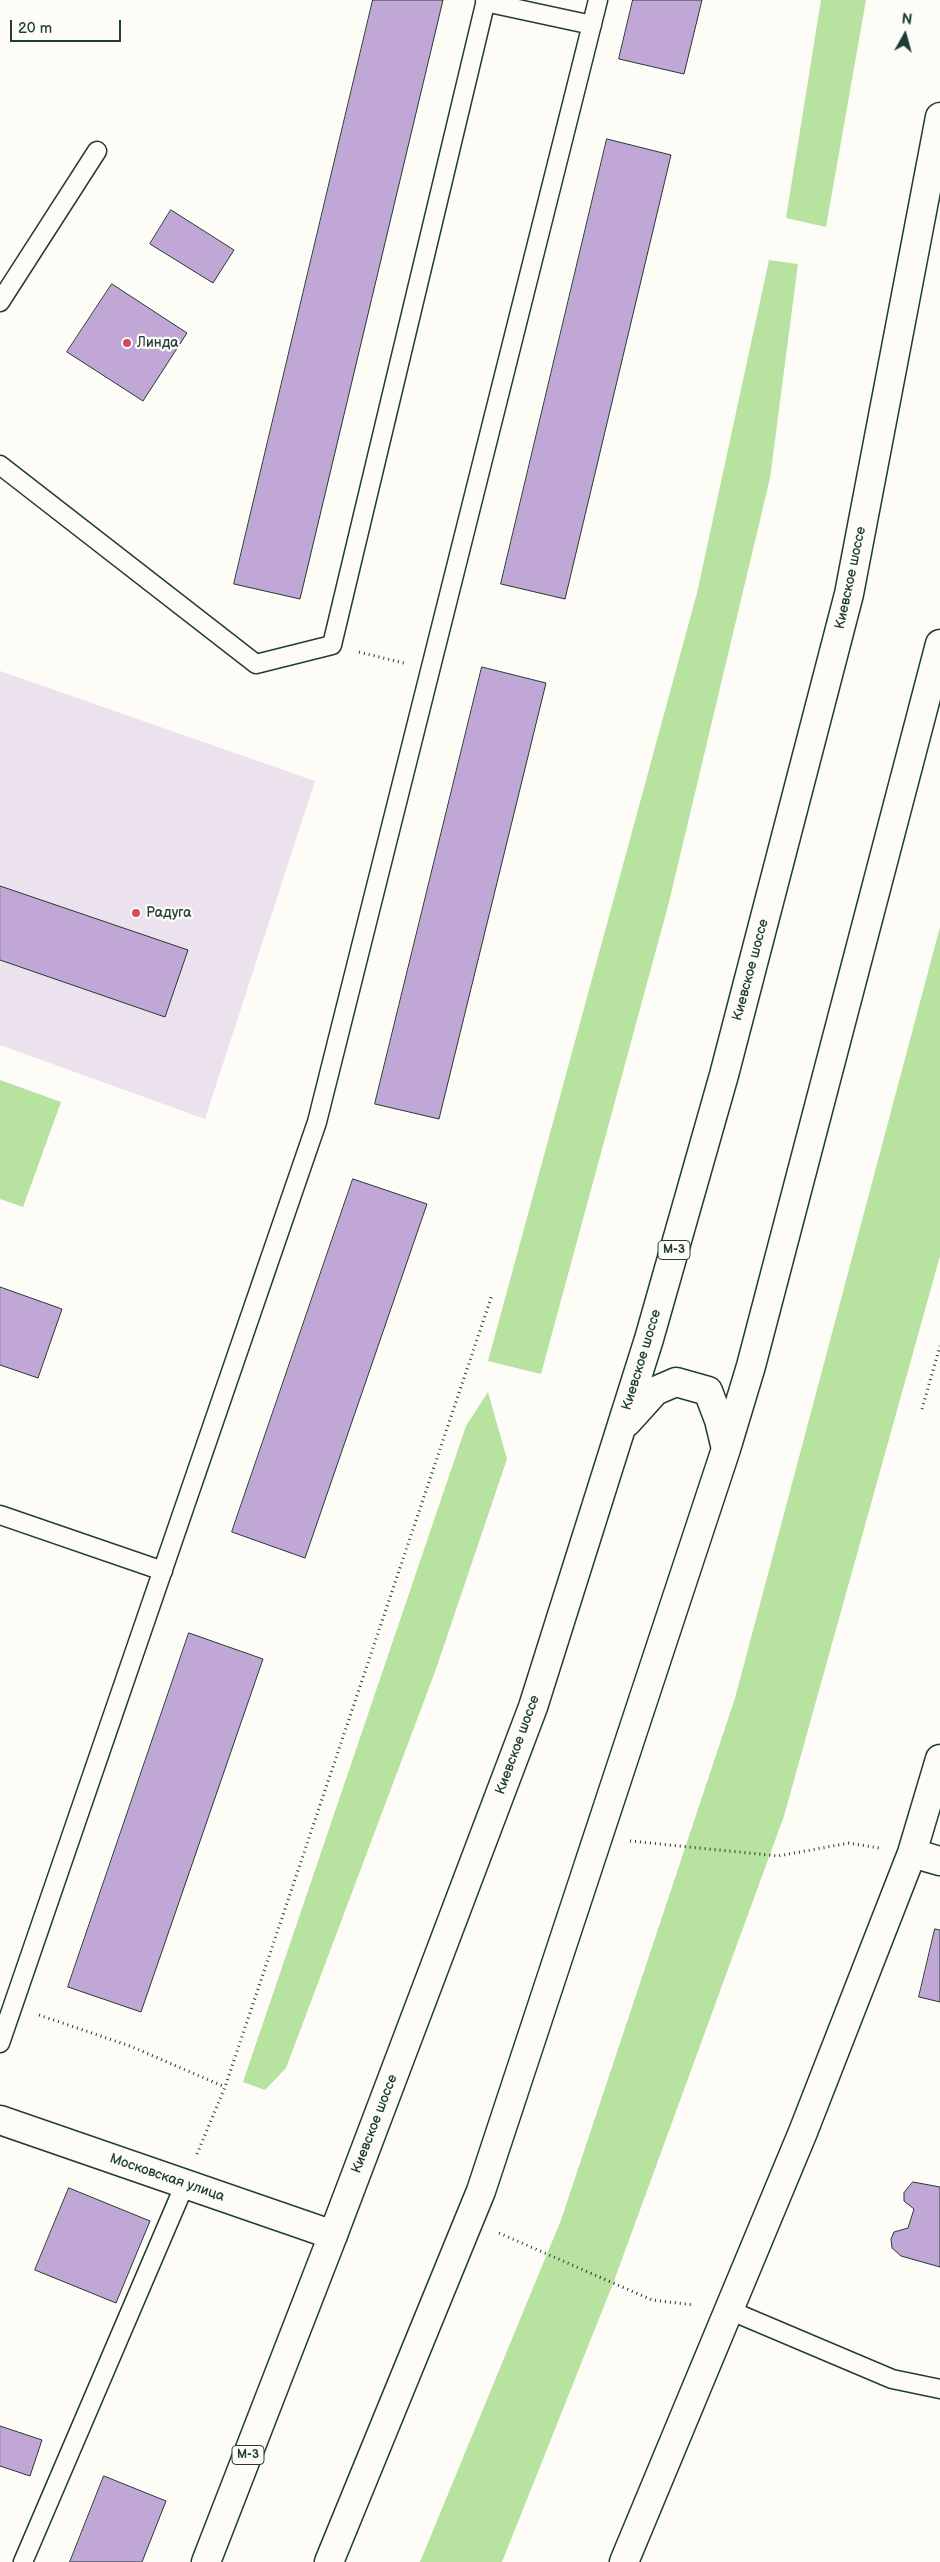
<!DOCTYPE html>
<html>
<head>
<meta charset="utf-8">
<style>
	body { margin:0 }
	#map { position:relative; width:940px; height:2562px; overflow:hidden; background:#fdfcf7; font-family:"Balsamiq Sans",sans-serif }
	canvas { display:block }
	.north { position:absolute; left:880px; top:10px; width:50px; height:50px; -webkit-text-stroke:4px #fdfcf7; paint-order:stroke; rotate:7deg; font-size:14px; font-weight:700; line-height:20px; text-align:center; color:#1f3d34 }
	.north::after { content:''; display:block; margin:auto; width:18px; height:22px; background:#1f3d34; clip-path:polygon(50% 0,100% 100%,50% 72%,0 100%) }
	.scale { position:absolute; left:10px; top:20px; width:111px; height:22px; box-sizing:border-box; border:2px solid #1f3d34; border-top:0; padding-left:6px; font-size:15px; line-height:18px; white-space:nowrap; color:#1f3d34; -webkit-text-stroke:4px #fdfcf7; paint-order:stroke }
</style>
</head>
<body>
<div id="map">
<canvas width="940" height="2562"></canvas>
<div class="north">N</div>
<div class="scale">20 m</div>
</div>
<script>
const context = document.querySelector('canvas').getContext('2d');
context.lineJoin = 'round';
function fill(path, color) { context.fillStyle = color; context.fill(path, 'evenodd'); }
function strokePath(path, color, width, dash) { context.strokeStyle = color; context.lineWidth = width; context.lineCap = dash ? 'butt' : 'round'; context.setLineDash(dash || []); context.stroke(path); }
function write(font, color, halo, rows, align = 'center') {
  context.font = font + ' "Balsamiq Sans",sans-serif'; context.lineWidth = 4.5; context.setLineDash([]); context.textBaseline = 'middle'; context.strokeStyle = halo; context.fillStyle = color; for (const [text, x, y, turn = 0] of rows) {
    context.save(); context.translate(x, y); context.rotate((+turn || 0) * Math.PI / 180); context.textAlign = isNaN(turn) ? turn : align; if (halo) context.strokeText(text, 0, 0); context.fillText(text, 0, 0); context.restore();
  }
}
fill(new Path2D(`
	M0,671L315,781L205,1119L0,1045Z`), '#ebe2ed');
fill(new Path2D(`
	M821,0H866L826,227L786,218Z
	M769,260L798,264L770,478L669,902L541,1374L488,1361L697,593Z
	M940,927V1256L784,1816L614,2281L502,2562H420L561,2220L735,1698Z
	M0,1080L61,1102L23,1207L0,1199Z
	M488,1392L507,1459L436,1669L286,2068L265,2090L243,2082L466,1426Z`), '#b7e29f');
const building = new Path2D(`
	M373,0H443L300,599L234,584Z
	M633,0H702L684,74L619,59Z
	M607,139L671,155L565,599L501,584Z
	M171,210L234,250L213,283L150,244Z
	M112,284L187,333L143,401L67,352Z
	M482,667L546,683L439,1119L375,1104Z
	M0,886L188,950L165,1017L0,960Z
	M353,1179L427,1204L305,1558L232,1532Z
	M0,1287L62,1309L38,1378L0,1365Z
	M189,1633L263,1659L141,2012L68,1987Z
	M935,1929L940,1930V2002L919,1997Z
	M913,2182L940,2187V2267L901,2256L892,2248L891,2239L894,2232L908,2228L914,2209L904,2201V2193Z
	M69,2188L150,2221L116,2303L35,2270Z
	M0,2426L42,2440L30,2476L0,2466Z
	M104,2476L166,2501L142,2562H70Z`);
fill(building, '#c1a7d5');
strokePath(building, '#1f3d34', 1);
const service = new Path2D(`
	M485,2L592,25
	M0,302L97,151
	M0,465L256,664L332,645L486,0
	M0,1515L163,1571
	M0,2043L317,1122L598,0
	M729,2310L892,2379L940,2389
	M23,2562L185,2184`);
const minor = new Path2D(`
	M912,1853L940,1861
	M0,2120L333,2235
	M624,2562L803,2132L912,1853L940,1759`);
const trunk = new Path2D(`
	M627,1422L655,1391L676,1382L708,1391L719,1420L726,1449
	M206,2562L333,2235L533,1707L649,1339L724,1075L849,594L940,117
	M329,2562L481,2191L726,1449L751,1366L940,644`);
strokePath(service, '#1f3d34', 21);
strokePath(minor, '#1f3d34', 31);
strokePath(trunk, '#1f3d34', 31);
strokePath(new Path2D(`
	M359,652L404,663
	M922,1409L940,1346
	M630,1841L778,1856L849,1843L879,1848
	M39,2015L130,2046L225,2087
	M197,2154L225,2087L492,1295
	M499,2233L652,2300L694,2305`), '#1f3d34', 3, [1, 4]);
strokePath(service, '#fdfcf7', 18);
strokePath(minor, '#fdfcf7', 28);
strokePath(trunk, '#fdfcf7', 28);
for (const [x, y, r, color] of [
	[127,343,5,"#d1495b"],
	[136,913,5,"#d1495b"]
]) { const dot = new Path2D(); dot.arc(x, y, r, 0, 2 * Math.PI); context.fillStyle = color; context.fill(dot); strokePath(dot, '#fdfcf7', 2); }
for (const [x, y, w] of [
	[674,1250,32],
	[248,2455,32]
]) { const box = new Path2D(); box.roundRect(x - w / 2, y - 9.5, w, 19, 4); context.fillStyle = '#fdfcf7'; context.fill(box); strokePath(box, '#1f3d34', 1); }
write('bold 12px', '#1f3d34', null, [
	["М-3",674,1250],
	["М-3",248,2455]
]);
write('14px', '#1f3d34', '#fdfcf7', [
	["Линда",137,343],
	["Радуга",146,913]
], 'left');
write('14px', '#1f3d34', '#fdfcf7', [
	["Киевское шоссе",851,578,-78],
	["Киевское шоссе",751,970,-75],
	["Киевское шоссе",642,1360,-73],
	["Киевское шоссе",518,1745,-70],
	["Киевское шоссе",375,2124,-69],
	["Московская улица",167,2178,19]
]);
</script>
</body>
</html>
